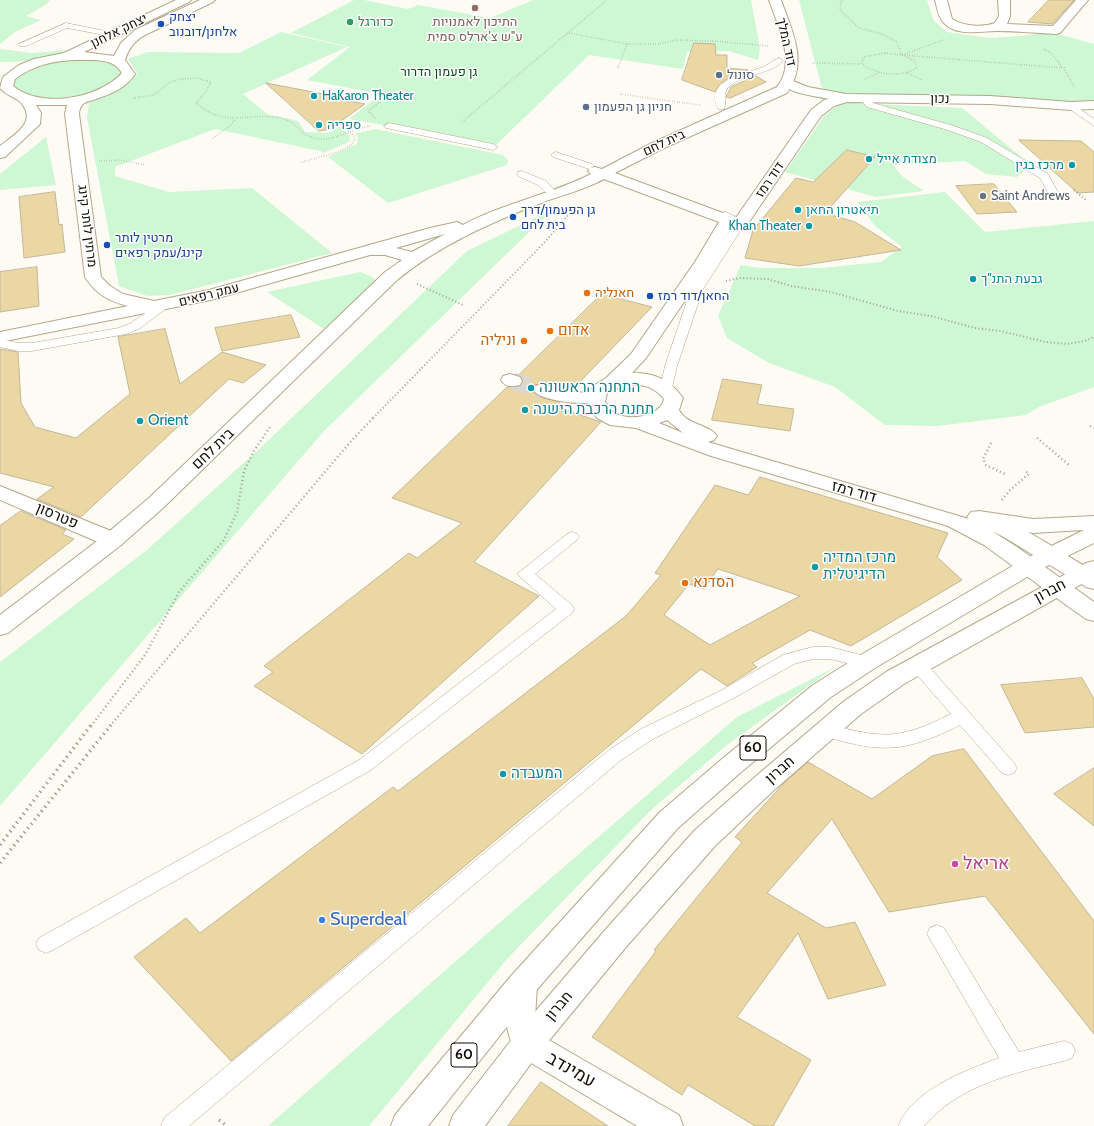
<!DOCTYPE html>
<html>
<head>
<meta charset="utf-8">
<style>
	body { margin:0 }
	canvas { display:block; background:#fefbf5 }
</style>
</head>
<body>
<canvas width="1094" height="1126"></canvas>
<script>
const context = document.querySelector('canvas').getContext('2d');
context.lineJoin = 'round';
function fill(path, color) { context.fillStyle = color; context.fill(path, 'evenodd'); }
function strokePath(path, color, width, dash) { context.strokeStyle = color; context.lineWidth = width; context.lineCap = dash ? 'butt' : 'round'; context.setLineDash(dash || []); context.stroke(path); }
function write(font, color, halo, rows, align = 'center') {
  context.font = font + ' Cabin,Heebo,sans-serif'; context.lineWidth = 3; context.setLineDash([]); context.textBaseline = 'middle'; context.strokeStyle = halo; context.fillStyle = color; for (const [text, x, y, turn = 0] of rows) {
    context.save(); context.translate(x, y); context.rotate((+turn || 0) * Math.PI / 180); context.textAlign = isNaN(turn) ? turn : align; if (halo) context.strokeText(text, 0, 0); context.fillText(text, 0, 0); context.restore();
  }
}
fill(new Path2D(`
	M0,0H50L47,4L26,16L41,20L15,32L0,44Z
	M354,0H364L408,9L418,5L490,18L533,0H751L760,49L758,60L729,51L687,52L683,69L589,55L496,145L349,119L381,94L307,80L350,47L291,33Z
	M799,0H927L934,21L947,32L989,38L1020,36L1051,32L1094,44V99L1089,102H1056L826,94L821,85Z
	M281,32L347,47L243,94L267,114L298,121L305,132L327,133L342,126L350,137L349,142L323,153L320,151L215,129L115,167V176L169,192L252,188L332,253L170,295L147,296L119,286L87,118L89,103L131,81L137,73L128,59L148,52L239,53Z
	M0,49L33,53L68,50C46,60 24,62 0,62Z
	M99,57L126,68L121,83L74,99L45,100L10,89L11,77L53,59Z
	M851,103L962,108L1031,165L1017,177L986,174L965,161L893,165L903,177L924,191L876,197L785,172L825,115L838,105Z
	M375,129L503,155L508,160L507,165L388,203L328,157L357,144L358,137L355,134Z
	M46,137L56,185L0,190V174Z
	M945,192L985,232L1094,221V387L1039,407L1026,415L937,426L885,425L835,387L769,363L727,338L718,316L741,265L760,268H821L881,262L902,247L875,226L857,202Z
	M552,210L325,430L0,806V662L147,550L257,451L467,251Z
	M360,272L373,277L375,281L324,329L267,292Z
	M835,667L727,745L651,810L507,959L369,1126H268L513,911L737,717Z`), '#cef7d3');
const building = new Path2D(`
	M1049,0H1074L1052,24L1028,22Z
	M694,43L715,44L716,55H727V68L748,70L727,79L720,84L715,92L682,80Z
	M756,76L766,82L730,98L726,97L731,87Z
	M266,83L339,97L337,99L365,104L330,129L319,131Z
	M1019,140L1081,141L1094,152V192L1078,193Z
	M847,150L875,157L825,213L855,222L901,250L799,266L745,258L753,230L796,178L813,182Z
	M994,184L1017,212L977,214L956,186Z
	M55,192L59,225L62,224L65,252L24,258L19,197Z
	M37,267L39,306L0,312V272Z
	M602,294L652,307L572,390L560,389L542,383L535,385L532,390L543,398L560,402L556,407L601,422L474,562L539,596L362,754L254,686L273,672L264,666L409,553L417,558L462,523L392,498L507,387L521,386L523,380L519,375Z
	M291,315L300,337L222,351L215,328Z
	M165,329L180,384L222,352L266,365L243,383L229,379L81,517L37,499L54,487L0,473V349L18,352L21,403L35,427L76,438L130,394L118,337Z
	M723,379L762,385L757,404L794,409L790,431L712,420Z
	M760,477L948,533L937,557L962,580L851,646L810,630L752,663L757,667L727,686L701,669L231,1061L134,957L186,918L200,933L393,787L398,791L626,616L661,575L655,573L715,485L748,495ZM718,569L800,596L710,645L664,615L689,584L704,589Z
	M21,511L66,530L62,534L74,539L0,597V526Z
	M1082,678L1094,699V727L1025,733L1001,685Z
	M964,749L1094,921V1034L985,896L889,912L832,819L767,893L826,928L855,922L886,985L828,999L798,933L737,1017L811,1060L773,1126H755L688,1085L682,1095L592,1037L656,951L654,950L742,842L735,837L785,782L808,762L872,799L932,756Z
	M1094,768V826L1054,794Z
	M541,1082L608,1126H508Z`);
fill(building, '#ead7a4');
strokePath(building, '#c3b796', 1);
strokePath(new Path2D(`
	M513,381L542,390`), '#dad7d1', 17, [17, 8]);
const lane = new Path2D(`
	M66,23L110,32L114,34L110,36L67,28L26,46H20L19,44Z
	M779,58L783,61C771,75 732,76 726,91C723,97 727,103 724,109H718C704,80 744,74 763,67C768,65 773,60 779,58Z
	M864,95L867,96L873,103L954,126L987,138L1048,174L1060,196L1055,199L1051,198L1040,178L981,142L948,130L867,107L859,98Z
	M1071,103L1094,119V126L1068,108L1066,106Z
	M389,123L493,144L498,147L493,150L386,128L384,126Z
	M556,152L592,164L594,166L589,169L553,157L551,155L553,153Z
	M522,171L546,181L554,190L553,192H545L538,185L518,176L517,174L518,172Z
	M726,212L746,222L703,289L677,366L672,388L671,391H661L660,388L665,366L691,289L735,223L721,215L722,213Z
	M164,301L170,305L168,307L139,329L126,334L32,351H18L0,347V339L18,343H32L119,328L131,323L160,303Z
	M572,532L577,534L579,537L577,540L535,574L572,605L574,609L572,613L371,770L53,950L46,953L39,950L36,944L39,938L359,760L556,609L517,574L567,534Z
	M813,647H830L873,658L875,662L873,666L867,668L830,659H813L794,664L734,698L653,739L621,760L189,1126H161L164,1118L609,750L641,729L722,690L783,655Z
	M918,659L924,661L1014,763L1017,768L1014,773L1008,775L1002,773L960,725C903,754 880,753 820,735L817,730L820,725L826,724C883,738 897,741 951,714L912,669L910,665L912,661Z
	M937,925L944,928L1019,1052L1064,1041L1072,1044L1075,1051L1072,1058L1064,1061C1013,1073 959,1085 924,1126H898C913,1090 964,1071 999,1058L927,934L930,928Z`);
const street = new Path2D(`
	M935,0H947L952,19C964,26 982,28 995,23L999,16L998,0H1010V16L1007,24L1053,26L1076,0H1088L1060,33L1056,34C1036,33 1017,31 997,31C981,31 957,37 944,23C938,17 937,7 935,0Z
	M788,79L808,87L846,94L990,96L1071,102L1094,101V109L1071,110L990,104L847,102L834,106L821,116L747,225H735L733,222L811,110L824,100L829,99C817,96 789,94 782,83L783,80Z
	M510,374L520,377L522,381L520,385C512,387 505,387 501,380L503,376Z
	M542,384L560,390L595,394L597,398L595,402C582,405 540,401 533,390L535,386Z
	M0,486L121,535L124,540L121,545L113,547L105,545L0,500Z
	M522,972L533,976L537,985L535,1018L540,1035L679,1115L683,1126H637L516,1054C505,1030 500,1000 511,976Z`);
const secondary = new Path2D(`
	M176,0H191L189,2L84,52L114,56L121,43L135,30L200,0H215L213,2L143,36C134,42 128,49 125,60L135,74C126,88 111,94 96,99C91,101 86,101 82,105C80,108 79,111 79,114L101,277L110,286L123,294L154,301L209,290L430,228L457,222L463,225C503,203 550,195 591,174L588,171L590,168L595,167L602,169L652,143L777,87C797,63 778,26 769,0H781C792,31 809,63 787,93L662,149L615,173L731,216L747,219L749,222L747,225H733L711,262L646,358L632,373C655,373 669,379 683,398L679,410C688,426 709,424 717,436L714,440L708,442L969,519L967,517L971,512C995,506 1070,558 1094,572V589L1086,587L1002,536L992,531L1017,547L1094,602V621L1086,619L1069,607L984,545L948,526L711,456L636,428L610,425L597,418L587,402L589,392L595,385L606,378L631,354L695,262L719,222L604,179C584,190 562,195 541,203C490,223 440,245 397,280L163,508L121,545L8,633L0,635V615L105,535L149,498L385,272L402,260L385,255H370L211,300L0,342V332L128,306C108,301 96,294 85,277L65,114L67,105H36L41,113L40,124L5,157L0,158V146C11,137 35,124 24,107C23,105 21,102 18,100C11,96 5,94 0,88L3,77L19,65L34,59L64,53ZM79,60C94,60 114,58 122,73C98,99 41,109 13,86L15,79C33,65 56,60 79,60ZM445,234L412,252L396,248ZM624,385C641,384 653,385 664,399C660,418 624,423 611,410C609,408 607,404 605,402L607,393ZM667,420L683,433L659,423Z`);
const highway = new Path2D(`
	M979,511L1033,519L1094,516V543L1037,571L875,668L831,697L740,773L678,828L533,994L428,1126H391L395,1115L511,976L660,812L722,759L813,685L859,656L1021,561L1084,530L1033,533L972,523L968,518L972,513Z
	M1094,561V577L904,684L861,714L773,791L715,846L626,947L538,1054L485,1126H449L453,1115L516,1034L606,929L695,830L755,777L843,702L886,672L1086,563Z`);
strokePath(lane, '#b3a787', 1);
strokePath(street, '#b3a787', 2);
strokePath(secondary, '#b3a787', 2);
strokePath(highway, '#b3a787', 2);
strokePath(new Path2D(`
	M843,0L841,1L840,10L859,28L882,34L897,42L902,55
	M569,33L627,44H659L676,40L714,41L768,46
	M1044,49L1051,53L1063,68
	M885,53L902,55L915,61L917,68C899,78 878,75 862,64L863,57Z
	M905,54L943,40
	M902,55L1064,68L1074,87
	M812,63L862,64
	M618,68L627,44
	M907,73L922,80
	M865,79L879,73
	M620,94L700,105
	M133,98L154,95L170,82L182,79L196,78L211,82L205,93L196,103C227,130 250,110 284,119C301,124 300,139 323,139C339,138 354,129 370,126
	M375,118L368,111L389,95
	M462,122L607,0
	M213,138L231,125L235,119
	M99,161L120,160L146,165
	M302,162L338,152L352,145L355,137L348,131`), '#a29f97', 1.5, [0.5, 2]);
strokePath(new Path2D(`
	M1074,190L1087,201
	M726,281L740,278L768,279L791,286L831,292L898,311L931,316L975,328L1000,331L1046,342L1067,344L1085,341L1094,337
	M417,284L463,305
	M373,418L545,242L570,213`), '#a29f97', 2, [1, 2.5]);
strokePath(new Path2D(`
	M1090,426L1094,428
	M1037,438L1069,465
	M991,443L983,459L986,465L1007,475
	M1002,500L1010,490L1029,474L1025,471
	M91,726L145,655L179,592L224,540L237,512L244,471L254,451L270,427
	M110,726L352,440L374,417`), '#a29f97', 2.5, [1, 3]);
strokePath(new Path2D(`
	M0,845L91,725
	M0,863L111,725
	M219,1120L227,1126`), '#a29f97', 3.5, [1.5, 4]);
fill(lane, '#fff');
fill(street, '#fff');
fill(secondary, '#fff');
fill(highway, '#fff');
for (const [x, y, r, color] of [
	[475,8,4,"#8d6e63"],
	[350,22,4,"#2e9e5b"],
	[161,24,4,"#1a4fb4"],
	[719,75,4,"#5c6f8a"],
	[314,96,4,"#0f9aa8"],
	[586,107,4,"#5c6f8a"],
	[319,125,4,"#0f9aa8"],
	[869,159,4,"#0f9aa8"],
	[1072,165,4,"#0f9aa8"],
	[983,196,4,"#6b7280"],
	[798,210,4,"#0f9aa8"],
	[513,217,4,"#1a4fb4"],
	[809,226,4,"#0f9aa8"],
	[107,245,4,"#1a4fb4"],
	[973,279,4,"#0f9aa8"],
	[587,293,4,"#e8710a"],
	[650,296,4,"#1a4fb4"],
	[550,331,4,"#e8710a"],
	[524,341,4,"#e8710a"],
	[531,388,4,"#0f9aa8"],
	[525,410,4,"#0f9aa8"],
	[140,421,4,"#0f9aa8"],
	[815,567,4,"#0f9aa8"],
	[685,583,4,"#e8710a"],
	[503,774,4,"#0f9aa8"],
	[955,864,4,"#d1479c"],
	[322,920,4,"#3f7fe0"]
]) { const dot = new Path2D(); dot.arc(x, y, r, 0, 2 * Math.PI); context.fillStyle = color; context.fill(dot); strokePath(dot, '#fff', 1.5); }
write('13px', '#164399', '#fff', [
	["יצחק",169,17],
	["אלחנן/דובנוב",169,32],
	["גן הפעמון/דרך",521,210],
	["בית לחם",521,225],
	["מרטין לותר",115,238],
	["קינג/עמק רפאים",115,253],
	["החאן/דוד רמז",658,296]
], 'left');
write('13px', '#27864d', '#fff', [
	["כדורגל",358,22]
], 'left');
write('13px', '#785e54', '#fff', [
	["התיכון לאמנויות",475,22],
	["ע\"ש צ'ארלס סמית",475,37]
]);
write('13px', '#110d03', '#fff', [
	["יצחק אלחנן",119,31,-26],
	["דוד המלך",786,42,77],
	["נכון",940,99,1],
	["בית לחם",664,143,-25],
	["דוד רמז",770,180,-56],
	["מרתין לותר קינג",87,226,83],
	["עמק רפאים",209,295,-14]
]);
write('13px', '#0a4f21', '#fff', [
	["גן פעמון הדרור",439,72]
]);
write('13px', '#4e5e75', '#fff', [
	["סונול",727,75],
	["חניון גן הפעמון",594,107]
], 'left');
write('13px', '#0d838f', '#fff', [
	["HaKaron Theater",322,96],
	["ספריה",327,125],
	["מצודת אייל",877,159],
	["מרכז בגין",1064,165,"right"],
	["תיאטרון החאן",806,210],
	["Khan Theater",801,226,"right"],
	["גבעת התנ\"ך",981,279]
], 'left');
write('13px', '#5b616d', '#fff', [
	["Saint Andrews",991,196]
], 'left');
write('13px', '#c56008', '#fff', [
	["חאנליה",595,293]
], 'left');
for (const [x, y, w] of [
	[753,748,26],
	[464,1055,26]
]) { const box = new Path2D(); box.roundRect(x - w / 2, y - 12, w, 24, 3); context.fillStyle = '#fff'; context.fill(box); strokePath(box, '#110d03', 1); }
write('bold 14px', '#110d03', null, [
	["60",753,748],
	["60",464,1055]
]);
write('15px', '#c56008', '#fff', [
	["אדום",558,331],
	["וניליה",516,341,"right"],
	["הסדנא",693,583]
], 'left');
write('15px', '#0d838f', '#fff', [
	["התחנה הראשונה",539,388],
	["תחנת הרכבת הישנה",533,410],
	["Orient",148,421],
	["מרכז המדיה",823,558],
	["הדיגיטלית",823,575],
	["המעבדה",511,774]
], 'left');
write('15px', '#110d03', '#fff', [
	["בית לחם",213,449,-44],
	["דוד רמז",854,492,16],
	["פטרסון",57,516,23],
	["חברון",1050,591,-28],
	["חברון",780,770,-41],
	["חברון",559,1006,-50]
]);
write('18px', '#b23c85', '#fff', [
	["אריאל",963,864]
], 'left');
write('18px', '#366cbe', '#fff', [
	["Superdeal",330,920]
], 'left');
write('18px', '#110d03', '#fff', [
	["עמינדב",571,1070,30]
]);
</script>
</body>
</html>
